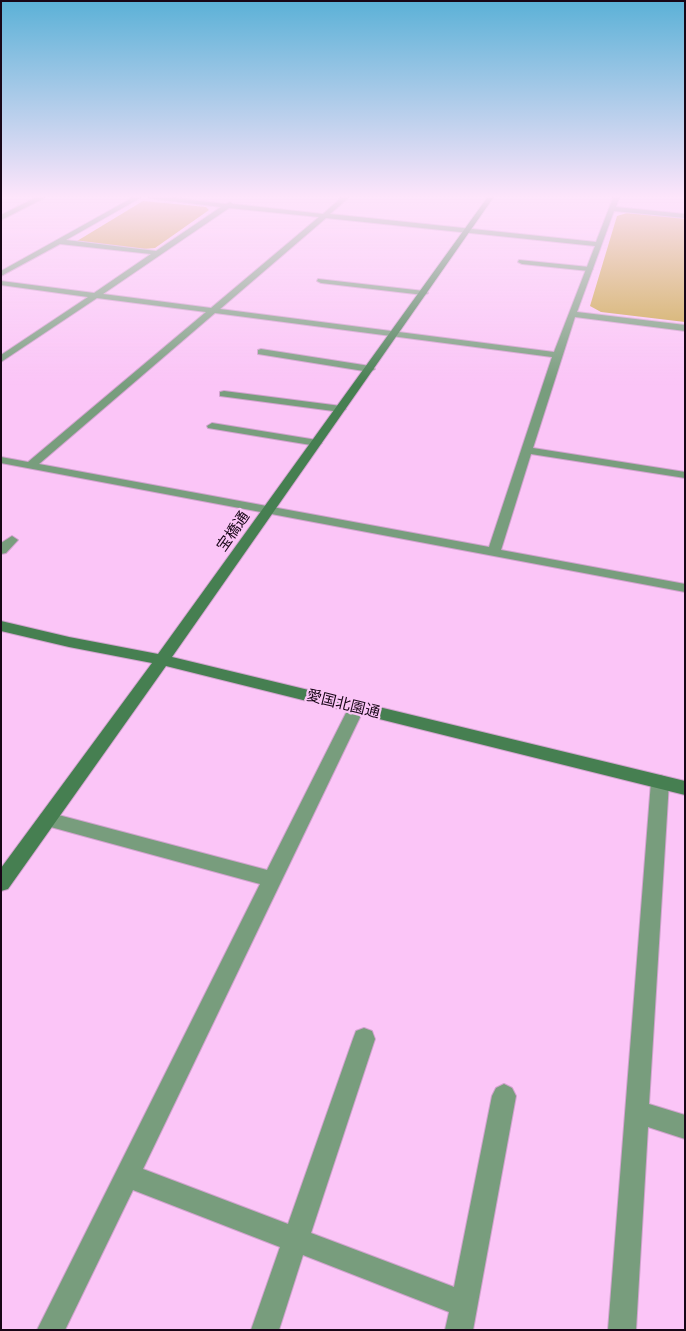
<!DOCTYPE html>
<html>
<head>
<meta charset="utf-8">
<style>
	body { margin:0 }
	#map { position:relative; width:686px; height:1331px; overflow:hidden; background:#fbc5f7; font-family:"Sofia Sans Condensed",sans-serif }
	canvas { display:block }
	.frame { position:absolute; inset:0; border:2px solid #180617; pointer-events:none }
</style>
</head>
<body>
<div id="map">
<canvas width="686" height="1331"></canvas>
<div class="frame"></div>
</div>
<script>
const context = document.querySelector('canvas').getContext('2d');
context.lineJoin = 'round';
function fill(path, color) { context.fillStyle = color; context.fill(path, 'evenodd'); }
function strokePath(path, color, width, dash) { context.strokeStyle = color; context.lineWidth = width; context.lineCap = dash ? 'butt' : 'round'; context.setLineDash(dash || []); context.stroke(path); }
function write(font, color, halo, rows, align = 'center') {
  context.font = font + ' "Sofia Sans Condensed","Noto Sans JP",sans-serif'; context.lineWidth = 4.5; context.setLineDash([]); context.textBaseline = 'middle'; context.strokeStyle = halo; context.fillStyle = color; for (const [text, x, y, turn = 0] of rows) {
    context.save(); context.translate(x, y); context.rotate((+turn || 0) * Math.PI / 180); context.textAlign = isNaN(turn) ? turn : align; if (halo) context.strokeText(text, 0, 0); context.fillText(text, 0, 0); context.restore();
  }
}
fill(new Path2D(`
	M143,201L206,207L209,210L155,248L144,249L77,241Z
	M627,213L685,218V322L601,312L590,306L617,216Z`), '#c8a440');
const lane = new Path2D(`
	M519,260L589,267L593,269L589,271L522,264L518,262Z
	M318,279L424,291L428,293L424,295L321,283L317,281Z
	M261,349L370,366L375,369L370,372L258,354V350Z
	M224,391L341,406L346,409L341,412L220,396V392Z
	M212,423L317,440L322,443L317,446L208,428L207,426Z
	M12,536L18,540L6,553L1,554V543Z
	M356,703L362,705L364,709L143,1169L288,1224L353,1039L356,1031L364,1028L372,1031L375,1039L311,1233L454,1287L492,1096L496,1088L504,1084L512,1088L516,1096L473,1330H445L449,1312L303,1255L279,1330H251L280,1247L133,1190L65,1330H37L260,884L47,826L41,824L38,819L41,814L47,812L267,870L348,709L350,705Z`);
const street = new Path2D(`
	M35,198H44L1,220V215Z
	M132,198H140L66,240L156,251L221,207L149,198H173L226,204L230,202L233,204L323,214L341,198H348L330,214L596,242L613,198H619L616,207L685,214V218L614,211L577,312L685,325V331L575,317L533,448L685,472V478L531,454L501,550L685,584V592L1,463V457L28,462L206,312L97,298L1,362V355L88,297L1,285V281L94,293L151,254L60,244L1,276V271ZM229,208L319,217L211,308L103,294ZM326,218L595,246L554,352L220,309ZM215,313L552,357L489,547L39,464Z
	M660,775L666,777L669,782L649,1104L685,1115V1139L648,1127L636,1330H608L651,782L654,777Z`);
const secondary = new Path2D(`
	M487,198H493L172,657L685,781V795L166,666L8,889L1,891V868L152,663L69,647L1,631V621L69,637L158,654Z`);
strokePath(lane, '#d2a3cf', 2);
strokePath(street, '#d2a3cf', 2);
strokePath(secondary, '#d2a3cf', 2);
fill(lane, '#789d7d');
fill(street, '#789d7d');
fill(secondary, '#467f51');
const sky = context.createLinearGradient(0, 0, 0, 385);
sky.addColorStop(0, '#5bb1d7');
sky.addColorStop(0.51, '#fde5fb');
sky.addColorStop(1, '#fde5fb00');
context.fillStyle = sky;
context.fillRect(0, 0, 686, 385);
write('15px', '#180617', '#fbc5f7', [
	["宝橋通",234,532,-55],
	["愛国北園通",343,705,14]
]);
</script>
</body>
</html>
